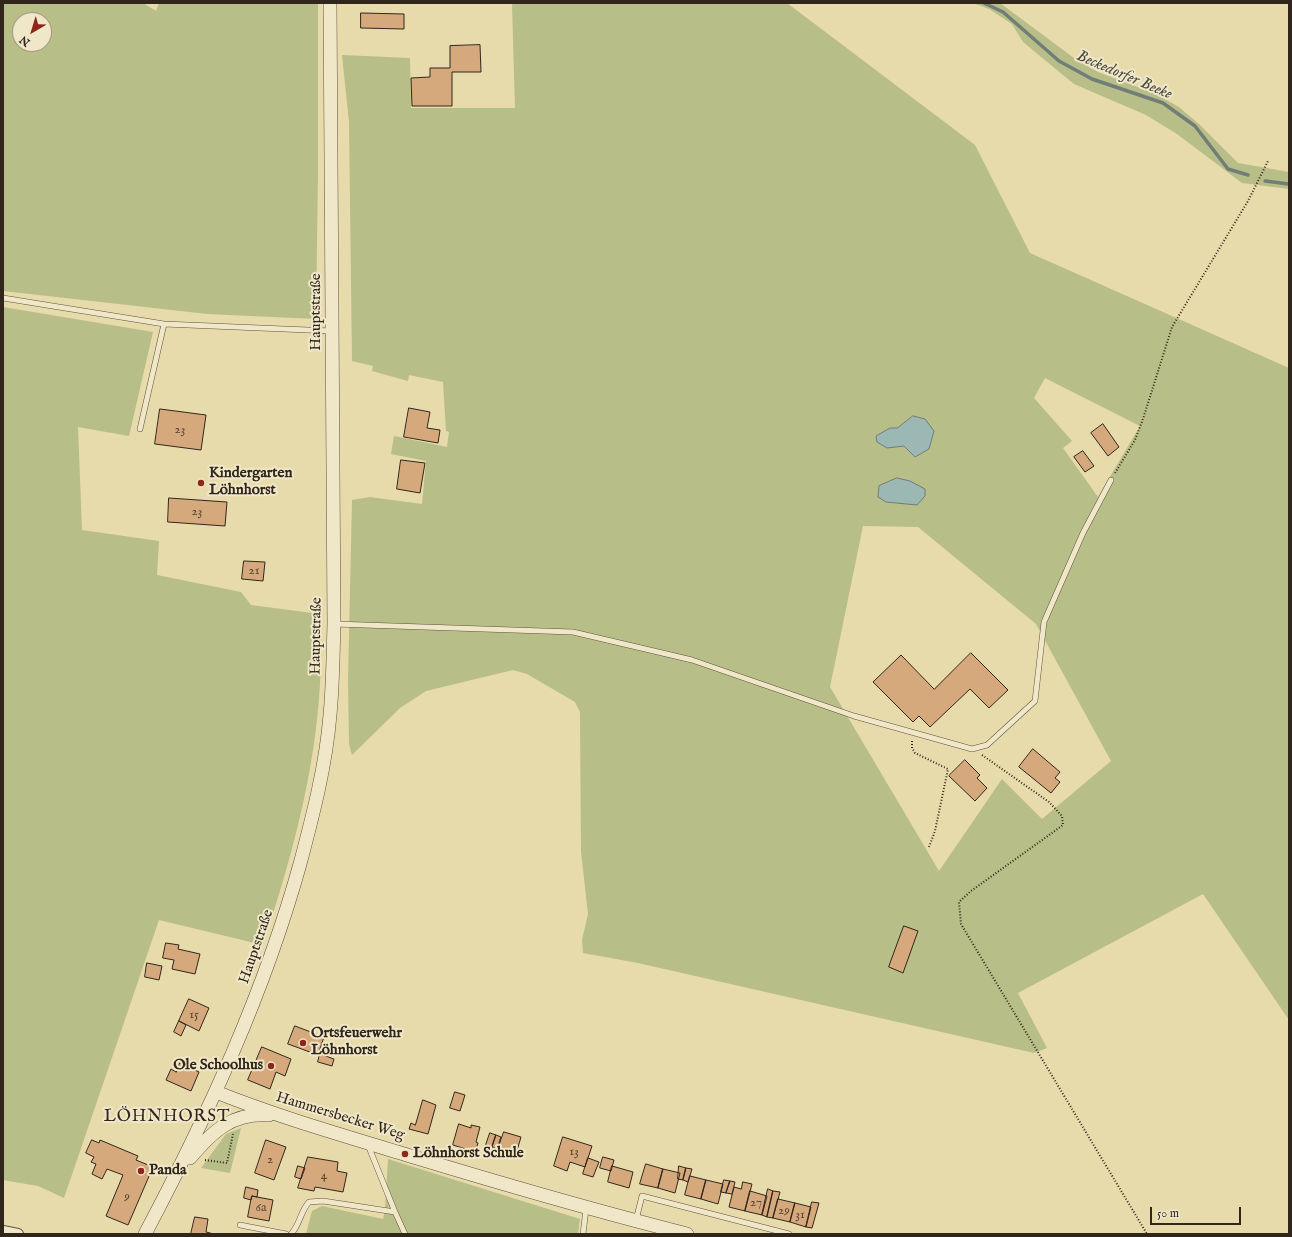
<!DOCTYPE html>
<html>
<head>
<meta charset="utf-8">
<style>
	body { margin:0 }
	#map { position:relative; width:1292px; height:1237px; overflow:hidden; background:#e7daab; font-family:"IM FELL English",serif }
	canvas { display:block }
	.frame { position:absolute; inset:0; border:4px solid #31261c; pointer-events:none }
	.north { position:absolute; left:12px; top:12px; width:40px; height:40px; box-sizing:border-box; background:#efe7c8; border:1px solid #a39a83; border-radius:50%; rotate:218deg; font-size:11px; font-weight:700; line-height:16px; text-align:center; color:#31261c }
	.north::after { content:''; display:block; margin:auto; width:14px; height:18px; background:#8f2418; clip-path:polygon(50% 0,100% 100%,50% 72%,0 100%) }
	.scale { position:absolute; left:1150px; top:1207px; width:91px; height:18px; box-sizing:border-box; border:2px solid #31261c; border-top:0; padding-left:5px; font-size:12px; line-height:14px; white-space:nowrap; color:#31261c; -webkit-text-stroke:3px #efe7c8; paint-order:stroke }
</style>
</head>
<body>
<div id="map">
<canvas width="1292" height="1237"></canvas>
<div class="frame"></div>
<div class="north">N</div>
<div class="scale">50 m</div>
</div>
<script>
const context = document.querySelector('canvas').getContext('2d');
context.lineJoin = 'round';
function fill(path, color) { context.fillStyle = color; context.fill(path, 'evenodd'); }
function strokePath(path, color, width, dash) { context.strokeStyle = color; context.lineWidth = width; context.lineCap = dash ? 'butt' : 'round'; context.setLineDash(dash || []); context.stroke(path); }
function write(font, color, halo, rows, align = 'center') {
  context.font = font + ' "IM FELL English",serif'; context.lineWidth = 4; context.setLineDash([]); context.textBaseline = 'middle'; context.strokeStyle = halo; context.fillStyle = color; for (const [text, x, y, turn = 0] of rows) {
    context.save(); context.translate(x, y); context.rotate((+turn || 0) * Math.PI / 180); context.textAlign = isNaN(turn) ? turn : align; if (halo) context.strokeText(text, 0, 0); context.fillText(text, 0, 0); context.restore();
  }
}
fill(new Path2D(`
	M3,3H143L156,11L159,3H318V171L316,319L207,314L3,291ZM20,20H44V44H20Z
	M512,3H787L975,145L1030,253L1289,368V1020L1203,894L1018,993L1047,1048L1034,1053L638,963L583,953L582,940L588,914L581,851L580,712L575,702L527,674L513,670L426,691L400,708L352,755L349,744L348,682L352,500L370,497L422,504L426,461L391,454L394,436L447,447L449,432L446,431L443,382L409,375L408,381L372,371L373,366L352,361L349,122L342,55L410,58L411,108H515ZM1045,378L1140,426L1098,497L1063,448L1072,441L1034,398ZM863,526L918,527L1036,624L1111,761L1042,819L1002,779L939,871L830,687Z
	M973,3H1000L1078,61L1098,72L1154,93L1179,107L1200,125L1238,163L1289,172V189L1242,183L1177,134L1146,115L1074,84L1023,42L1012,24L989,9Z
	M3,307L153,332L129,436L78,427L82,530L159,541L157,575L241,592L251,605L320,614C323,638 321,660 320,684C315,774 291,860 263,945L159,920L64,1198L38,1186L3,1180Z
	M241,1128L230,1173L201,1168L226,1134Z
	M388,1159L580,1219L578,1234H306L312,1211L322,1206L383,1219L385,1211Z`), '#b8be87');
const water = new Path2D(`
	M913,416L925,419L934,431L929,449L915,457L904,446L887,448L877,442L876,436L890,428H897Z
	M897,478L910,481L925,489V496L917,505L886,502L878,497L879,486Z`);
fill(water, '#9cb8b5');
strokePath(water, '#717e78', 1);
strokePath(new Path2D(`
	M984,3L1003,12L1059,61L1092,79L1163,103L1195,126L1228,169L1248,175
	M1265,181L1289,184`), '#717e78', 3.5);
const building = new Path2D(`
	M361,13L404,14V29L361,28Z
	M480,45L481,72H452V106H412L411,78L430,77V68H450V46Z
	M409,408L430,412L427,428L440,430L438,443L404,437Z
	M160,409L206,415L201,450L155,444Z
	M1103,424L1119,447L1108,456L1091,433Z
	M1083,451L1094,466L1085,472L1074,457Z
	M401,460L425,463L420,493L397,489Z
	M169,498L227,502L225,526L168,522Z
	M244,561L265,562L263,581L242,579Z
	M971,653L1008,690L989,708L970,689L930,727L919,716L913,722L873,682L901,655L934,689Z
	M1033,749L1060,772L1055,778L1060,782L1051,793L1019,767Z
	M965,760L980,775L977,778L987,788L975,801L949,776Z
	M904,926L918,931L903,973L889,967Z
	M166,943L179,945L178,949L200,954L195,974L172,969L174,960L163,958Z
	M147,963L162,966L159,980L145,977Z
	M189,999L209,1008L199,1031L179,1021Z
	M179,1021L186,1025L181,1036L174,1032Z
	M295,1026L324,1037L318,1055L288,1044Z
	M262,1047L291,1059L285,1076L276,1072L270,1089L248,1080Z
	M320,1054L334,1059L332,1066L318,1062Z
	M180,1063L199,1072L191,1091L166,1080L171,1069L176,1072Z
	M455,1092L465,1095L460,1111L450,1108Z
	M423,1100L436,1105L428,1134L409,1129L411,1123L415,1125Z
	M459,1124L471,1128V1125L480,1127L476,1142L478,1143L475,1152L453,1145Z
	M504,1132L521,1137L516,1154L498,1149Z
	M490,1133L496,1135L492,1147L486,1145Z
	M496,1135L501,1137L497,1148L492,1147Z
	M563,1137L592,1146L585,1167L570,1162L567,1171L554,1166Z
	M92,1140L99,1143L100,1140L138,1156L136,1160L153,1167L128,1225L106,1216L123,1175L107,1169L102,1179L92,1174L96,1164L91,1162L94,1157L86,1153Z
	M266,1140L286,1147L274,1180L255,1173Z
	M308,1157L338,1162L337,1171L347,1173L343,1192L315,1187L314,1191L298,1188Z
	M603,1157L614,1160L611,1171L600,1168Z
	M588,1158L599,1162L593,1177L583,1174Z
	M646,1164L663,1169L658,1188L640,1184Z
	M298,1166L305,1168L301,1179L295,1177Z
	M612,1166L633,1172L629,1188L608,1182Z
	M679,1166L686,1168L683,1180L678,1179Z
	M686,1168L692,1169L688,1182L683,1180Z
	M663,1169L680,1173L675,1193L658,1188Z
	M690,1176L706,1180L701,1199L685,1195Z
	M706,1180L723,1184L718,1204L701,1199Z
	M724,1180L730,1181L726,1193L721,1192Z
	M730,1181L735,1182L732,1194L726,1193Z
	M743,1182L752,1184L745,1211L729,1207L734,1187L741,1189Z
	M246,1187L258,1190L257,1197L252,1196L251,1200L244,1198Z
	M768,1189L773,1191L767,1217L762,1215Z
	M750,1191L767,1196L762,1215L745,1211Z
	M773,1191L780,1192L773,1218L767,1217Z
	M252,1196L273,1200L269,1221L248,1217Z
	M778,1199L795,1203L790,1222L773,1218Z
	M812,1202L819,1203L812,1228L806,1227Z
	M795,1203L811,1207L806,1227L790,1222Z
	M195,1217L208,1219L206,1232L214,1234H191Z`);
fill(building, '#d6a97d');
strokePath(building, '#31261c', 1);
const service = new Path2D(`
	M3,298L164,324L332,331
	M140,429L164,324
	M334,624L573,632L692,660L854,716L972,749L987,745L1035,701L1044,622L1083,533L1111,480
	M395,1212L405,1234
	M636,1220L642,1196L789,1234
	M240,1225L286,1234
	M291,1234C300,1225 300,1212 309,1202L323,1201L395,1212L368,1145
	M583,1234L586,1209`);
const minor = new Path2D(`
	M3,1231L18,1234`);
const tertiary = new Path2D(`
	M216,1092C281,1118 349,1137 417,1158C506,1185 596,1211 687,1234
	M190,1158C213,1131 231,1113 269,1115
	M145,1234C208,1115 264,993 300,864C313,815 326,765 330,715C333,684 333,654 334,624L330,3`);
strokePath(service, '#5e5340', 6);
strokePath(minor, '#5e5340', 12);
strokePath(tertiary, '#5e5340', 14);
strokePath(new Path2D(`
	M1115,473L1135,440L1143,419L1172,327L1248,201L1268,161
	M912,741V748L915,753L948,769L935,831L929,847
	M982,755L1049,802L1062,816L1063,825L971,891L959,902L961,924L1147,1234
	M205,1160L227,1163L233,1134`), '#31261c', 2, [1, 2]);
strokePath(service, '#efe7c8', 5);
strokePath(minor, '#efe7c8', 10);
strokePath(tertiary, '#efe7c8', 13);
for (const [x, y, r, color] of [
	[201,483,4,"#8f2418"],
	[303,1043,4,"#8f2418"],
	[271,1066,4,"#8f2418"],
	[405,1154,4,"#8f2418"],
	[141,1171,4,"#8f2418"]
]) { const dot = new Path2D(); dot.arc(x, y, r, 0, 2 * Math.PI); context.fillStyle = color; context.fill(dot); strokePath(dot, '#efe7c8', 1.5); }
write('13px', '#5a4734', null, [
	["23",180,430],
	["23",197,512],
	["21",254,571],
	["15",194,1015],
	["13",574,1152],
	["2",270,1160],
	["4",324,1176],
	["9",127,1197],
	["27",756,1203],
	["6a",261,1208],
	["29",784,1211],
	["31",800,1215]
]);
write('15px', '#31261c', '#efe7c8', [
	["Hauptstraße",317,312,-90],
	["Hauptstraße",317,636,-89],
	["Hauptstraße",257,947,-71],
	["Hammersbecker Weg",340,1117,17]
]);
write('bold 15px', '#31261c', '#efe7c8', [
	["Kindergarten",209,474],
	["Löhnhorst",209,491],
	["Ortsfeuerwehr",311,1034],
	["Löhnhorst",311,1051],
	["Ole Schoolhus",263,1066,"right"],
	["Löhnhorst Schule",413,1154],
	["Panda",149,1171]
], 'left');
write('italic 16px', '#4c4a42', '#efe7c8', [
	["Beckedorfer Beeke",1124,76,23]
]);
context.letterSpacing = '1px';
write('17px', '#31261c', '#efe7c8', [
	["LÖHNHORST",167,1118]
]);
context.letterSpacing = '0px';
</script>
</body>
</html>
